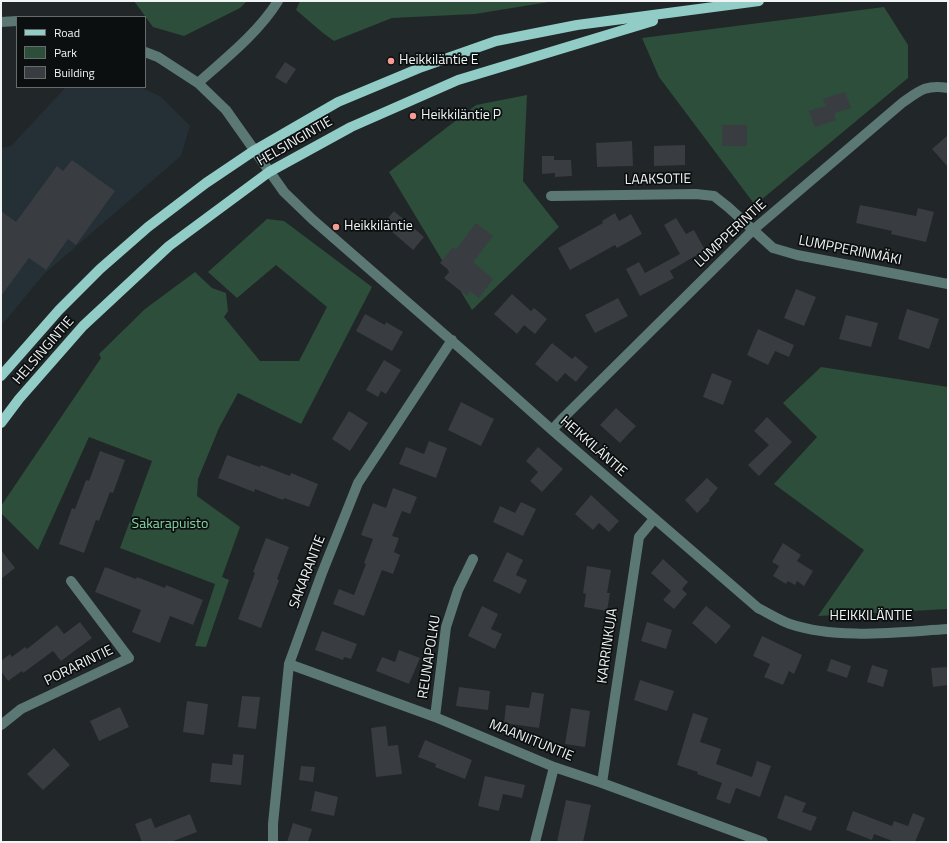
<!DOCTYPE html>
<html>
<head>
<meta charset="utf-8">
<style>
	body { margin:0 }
	#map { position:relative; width:949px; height:843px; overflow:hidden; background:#212628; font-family:"Titillium Web",sans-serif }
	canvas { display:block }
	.frame { position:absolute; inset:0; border:2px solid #f0f4f5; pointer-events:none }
	.legend { position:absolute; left:16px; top:16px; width:130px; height:72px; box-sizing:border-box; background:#0c0f0f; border:1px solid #676b6b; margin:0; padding:5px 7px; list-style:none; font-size:12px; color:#f0f4f5 }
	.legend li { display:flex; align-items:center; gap:8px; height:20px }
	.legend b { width:20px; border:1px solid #676b6b }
</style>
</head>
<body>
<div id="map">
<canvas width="949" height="843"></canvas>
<div class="frame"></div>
<ul class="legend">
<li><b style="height:5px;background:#91ccc7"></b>Road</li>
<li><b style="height:11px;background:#2d4e3a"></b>Park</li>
<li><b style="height:11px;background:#393c40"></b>Building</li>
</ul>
</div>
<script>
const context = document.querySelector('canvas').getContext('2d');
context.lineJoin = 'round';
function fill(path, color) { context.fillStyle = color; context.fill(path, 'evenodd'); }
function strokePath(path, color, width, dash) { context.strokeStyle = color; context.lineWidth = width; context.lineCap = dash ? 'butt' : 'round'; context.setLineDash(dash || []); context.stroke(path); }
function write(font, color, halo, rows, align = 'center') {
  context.font = font + ' "Titillium Web",sans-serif'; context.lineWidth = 3.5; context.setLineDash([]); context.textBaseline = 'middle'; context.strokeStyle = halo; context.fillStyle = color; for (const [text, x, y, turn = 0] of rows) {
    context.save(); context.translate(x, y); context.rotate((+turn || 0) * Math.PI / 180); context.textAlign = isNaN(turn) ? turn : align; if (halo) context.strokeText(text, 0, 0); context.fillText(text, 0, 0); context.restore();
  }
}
fill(new Path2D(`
	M66,87H140L160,96L190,126L181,156L44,274L1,326V148L11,146Z`), '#243035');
fill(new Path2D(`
	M134,1H247L240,8L184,36L153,27Z
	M300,1H555L475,14L392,18L334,41L323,33L296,10Z
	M884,7L908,45V78L755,205L659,77L642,38Z
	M527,95L523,181L559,227L472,310L389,172L476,105Z
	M267,219L284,221L372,287L301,424L238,393L219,428L198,479L197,496L240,527L222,577L229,580L206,647L195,646L215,584L120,548L152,461L89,437L38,550L1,513V506L101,358L99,354L145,309L195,272L212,288L226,293L228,311L224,317L260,361H299L327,307L276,265L237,298L208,272Z
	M821,367L948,387V609L818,616L864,550L774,484L817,437L783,403Z`), '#2d4e3a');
fill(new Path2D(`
	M285,62L296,69L286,84L275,77Z
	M845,92L851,108L834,113L836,120L815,127L809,111L826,106L823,99Z
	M722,125H747V146H722Z
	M948,135V167L932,149Z
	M632,141L633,166L597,167L596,143Z
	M685,145V165L654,166V146Z
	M542,156H554V160H571L572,176L555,177V173L542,174Z
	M72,160L115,191L76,245L68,239L46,270L29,258L1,296V211L16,222L57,166L63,171Z
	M860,205L916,216L918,208L934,212L926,242L891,234L892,231L856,223Z
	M394,211L424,237L413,250L383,224Z
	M615,213L619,221L631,214L642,234L617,248L615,245L570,270L558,248L603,223L602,221Z
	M676,218L686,234L694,230L705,250L670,271L674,278L640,296L626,269L639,262L645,273L680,254L664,225Z
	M476,223L493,236L473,262L493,279L479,298L470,291L467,296L444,278L450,271L440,263L453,247L456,250Z
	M796,289L816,297L804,326L784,318Z
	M512,294L531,311L534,308L547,319L535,334L524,325L517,334L494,314Z
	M618,298L628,316L595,333L585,315Z
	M907,309L939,319L929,349L898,339Z
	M365,314L385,325L386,322L403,332L392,351L356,331Z
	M846,315L878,323L871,347L839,339Z
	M758,329L794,345L789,357L775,351L768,365L747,355Z
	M552,343L572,359L575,356L588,367L576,382L565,373L557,382L535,364Z
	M384,360L401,370L386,394L381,391L378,397L366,390Z
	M712,373L732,381L723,405L703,397Z
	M461,402L494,419L481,446L448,430Z
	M616,408L636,426L620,443L600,425Z
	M349,411L368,423L350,451L332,439Z
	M767,417L792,442L759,476L748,465L769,445L754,431Z
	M429,441L447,448L436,478L399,464L406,447L424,454Z
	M538,447L563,469L542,492L530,481L538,472L526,461Z
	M100,451L125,460L113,493L110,492L99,521L96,520L84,553L59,544L72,508L75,509L86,480L89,481Z
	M227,455L260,467L261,465L290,476L291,473L318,484L309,507L284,498L283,500L255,489L254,492L218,478Z
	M707,478L718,488L709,499L710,500L697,513L685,500Z
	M393,488L417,497L410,514L402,511L392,536L399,538L394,552L400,555L393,574L382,570L364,616L333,604L339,589L354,595L366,564L364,563L373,539L361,535L373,503L386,508Z
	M591,495L619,521L609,532L599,523L593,530L575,514Z
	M521,502L536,509L523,536L493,522L500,506L515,513Z
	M266,538L289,547L277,579L279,580L261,628L238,619L255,573L253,572Z
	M783,543L801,555L797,561L813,571L804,586L797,581L795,585L788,581L786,584L773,576L779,566L772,562Z
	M1,550L15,568L1,579Z
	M507,552L523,560L516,575L527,580L520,594L493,581Z
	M663,559L688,582L682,589L687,594L674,609L663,600L671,591L651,573Z
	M587,566L611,570L607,593H610L607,611L584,607L586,594L583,593Z
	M105,567L136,579L137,577L165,588L166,585L203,600L193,625L170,616L160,643L132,632L141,610L95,592Z
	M482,606L498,614L491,629L502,634L495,649L468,636Z
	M706,606L731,626L716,644L692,623Z
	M80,622L92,638L61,661L53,651L23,673L22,671L8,681L1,671V661L10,654L12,657L25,647L27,649L57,625L64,634Z
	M647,622L672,630L666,649L641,641Z
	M322,631L357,644L351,659L344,657L343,660L315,650Z
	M762,636L802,655L794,674L789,671L783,685L764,677L770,664L753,656Z
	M399,650L420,658L409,684L376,671L382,657L395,662Z
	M831,659L851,666L847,678L827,671Z
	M872,665L888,670L883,687L867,682Z
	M948,667V685L933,687L931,668Z
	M640,680L674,691L667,711L634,700Z
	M459,687L490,691L488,710L456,706Z
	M532,692L544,694L539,728L504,723L506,705L529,708Z
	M242,696L260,697L256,729L238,727Z
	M187,701L208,704L204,735L183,732Z
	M120,707L129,727L99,741L90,721Z
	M571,708L590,711L585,747L565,744Z
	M693,713L708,718L700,742L721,749L716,764L752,777L757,761L771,766L760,797L736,788L730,804L716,799L722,783L697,774L698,772L677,765Z
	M386,726L388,746L398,745L402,774L376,777L371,728Z
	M425,740L472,760L465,779L435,767L436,764L418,757Z
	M54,748L70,765L43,790L27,774Z
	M233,754L244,755L241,785L210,782L212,763L232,765Z
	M301,766L315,767L313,782L299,780Z
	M485,776L525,785L522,798L503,794L499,811L478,806Z
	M315,791L338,797L334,816L311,811Z
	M785,795L806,803L802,812L817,817L811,831L777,818Z
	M566,800L591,805L583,842H557Z
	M853,811L892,826L894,821L908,826L913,813L925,818L915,842H895L874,834L872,840L846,830Z
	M190,814L197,832L171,842H142L135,824L151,818L155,828Z
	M293,823L312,829L308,842H287Z`), '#393c40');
strokePath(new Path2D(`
	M1,22L17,21
	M145,52L158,57L198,83L226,110L284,192L312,219L468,355L552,430L758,608C768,613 779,620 790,624C838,640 898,632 948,629
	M198,83C226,58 258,33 278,1
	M551,196L696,194L714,196L728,207L773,248L797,255L948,284
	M552,430L563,418L753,230L902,103C919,91 926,84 948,88
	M289,664L435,717L554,767L602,783L763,842
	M435,717L446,627L458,590L473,559
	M1,725L21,709L129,658L71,581
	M602,783L639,537L654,519
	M273,842V824L289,664L322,573L358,483L452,340
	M535,842L554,767`), '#5c7875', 10);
strokePath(new Path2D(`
	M1,376L59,310L100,269L148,227L206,183L255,150L338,102L422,67L496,41L577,25L759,1
	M1,423L19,399L83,326L169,246L269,172L351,127L458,80L653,21`), '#91ccc7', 10);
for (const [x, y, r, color] of [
	[391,61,4,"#f59c96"],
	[413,116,4,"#f59c96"],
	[336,227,4,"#f59c96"]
]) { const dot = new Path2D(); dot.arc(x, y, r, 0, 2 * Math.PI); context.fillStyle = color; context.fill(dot); strokePath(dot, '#0c0f0f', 1.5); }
write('14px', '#f0f4f5', '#0c0f0f', [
	["Heikkiläntie E",399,61],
	["Heikkiläntie P",421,116],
	["Heikkiläntie",344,227]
], 'left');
write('14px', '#f0f4f5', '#0c0f0f', [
	["HELSINGINTIE",295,142,-30],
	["LAAKSOTIE",658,180,-1],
	["LUMPPERINTIE",731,234,-43],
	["LUMPPERINMÄKI",850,251,11],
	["HELSINGINTIE",44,351,-49],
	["HEIKKILÄNTIE",593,447,41],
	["SAKARANTIE",308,572,-69],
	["HEIKKILÄNTIE",871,617],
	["KARRINKUJA",608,646,-82],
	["REUNAPOLKU",430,657,-81],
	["PORARINTIE",79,666,-26],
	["MAANIITUNTIE",531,741,22]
]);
write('14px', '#88d5a6', '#0c0f0f', [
	["Sakarapuisto",170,525]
]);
</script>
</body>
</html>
